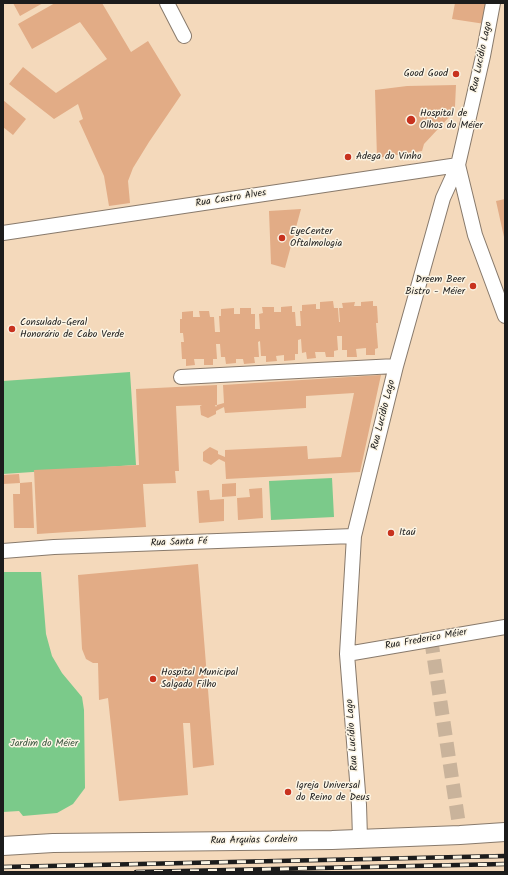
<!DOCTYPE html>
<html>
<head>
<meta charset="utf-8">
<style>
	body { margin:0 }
	#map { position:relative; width:508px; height:875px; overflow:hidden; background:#f4d9bb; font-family:Kalam,sans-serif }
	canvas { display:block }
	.frame { position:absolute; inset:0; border:4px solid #1c1c1c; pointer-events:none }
</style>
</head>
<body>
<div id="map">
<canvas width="508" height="875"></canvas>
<div class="frame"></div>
</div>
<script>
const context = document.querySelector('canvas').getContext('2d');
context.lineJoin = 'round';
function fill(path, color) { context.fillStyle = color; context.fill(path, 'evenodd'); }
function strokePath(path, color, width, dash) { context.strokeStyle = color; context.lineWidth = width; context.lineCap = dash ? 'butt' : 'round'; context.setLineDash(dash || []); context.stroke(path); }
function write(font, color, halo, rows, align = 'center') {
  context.font = font + ' Kalam,sans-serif'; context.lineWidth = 3; context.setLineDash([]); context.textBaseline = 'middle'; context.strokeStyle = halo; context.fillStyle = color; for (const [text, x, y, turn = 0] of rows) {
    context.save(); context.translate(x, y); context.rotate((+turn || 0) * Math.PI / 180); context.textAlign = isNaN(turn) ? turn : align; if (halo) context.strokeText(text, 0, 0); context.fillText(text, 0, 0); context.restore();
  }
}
fill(new Path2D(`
	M130,372L136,465L3,474V381Z
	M332,478L334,517L271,520L269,481Z
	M3,572H41L46,634L52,656L62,673L82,697L84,710L85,788L73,804L57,813L23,816L19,811L3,812Z`), '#7bca8a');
fill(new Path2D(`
	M13,3H43L20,16Z
	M55,3H102L131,52L148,41L181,95L149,142L133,168L128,181L130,203L109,206L104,176L79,121L83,119L78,104L54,119L9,84L23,67L56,93L107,59L80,22L32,49L18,24Z
	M455,3H489L485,24L452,19Z
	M456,85L455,106L452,114L424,144L422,151L377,158L375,90L407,86Z
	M3,100L26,119L13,135L3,127Z
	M505,199V237H504L496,201Z
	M301,209L285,268L271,264L269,211Z
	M333,301L334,308H338L339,322H340L339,308H343L342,303L355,302L354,306H361V302L373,301V306H377L378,323H376L378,348L375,349V355H366V348L356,349L357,357H347V350H342V336H337L338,350L334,351V357H326L325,352H315L316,358L307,359L306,352L302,353L301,339L298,340V354H295V360L284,361V355L276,356L277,361L266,362V356H261L260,341L258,342L259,357H254L255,363L244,364L243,359H236V363L226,364L225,357H221L220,344H216L217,359H213V365H204V359H194L195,365L186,366V359H182L181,342H184L183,333H180V319H182V312L193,311V317H200L199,311H209L210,317H214L215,332H220L219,316H221V309L234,308V314H240V308H251V314H255V329H260L259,314L263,313L262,307H274V312H281V307L292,306V312H295L296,326H301L300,311H302V305L316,304V309H320V302Z
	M381,375L360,472L226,479L225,462L219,459L211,465L203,461V452L210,447L218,451V454L225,457V450L307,446L308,459L341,457L354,393L306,396V408L225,413L224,407L216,411V414L208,418L201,415L200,406L202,405L176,406L179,471H175L176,483L143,484L146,527L37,534L34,470L139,465L136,389L217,385V405H215L216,407L217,405L224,403L223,385Z
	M19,474L20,483L32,482L34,528H14L13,494H20V483L3,484V475Z
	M236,483V496L222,497V484Z
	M262,488L263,518L238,520L237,498L250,497L249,489Z
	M209,490L210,500L224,499V521L199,523L197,491Z
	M198,564L214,765L193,768L190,723H183L188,795L119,801L108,698L99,700L98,663H93L86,659L82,649L78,575Z`), '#e2ac86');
strokePath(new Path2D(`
	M431,639L459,825`), '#c9b39b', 14, [14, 7]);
const minor = new Path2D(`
	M167,3L184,36
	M458,165L475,235L505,316
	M3,233L458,165
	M181,377L396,366
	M3,551L54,547L354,536
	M347,654L505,627
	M360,838L359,805L347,654L354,536L396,366L443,198L458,165L483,56L493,3`);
const major = new Path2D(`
	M3,846L53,843L332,840L460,835L505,832`);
strokePath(minor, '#887a6c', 16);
strokePath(major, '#887a6c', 20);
strokePath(minor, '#fff', 14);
strokePath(major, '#fff', 18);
const rail = new Path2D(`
	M3,867L505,856
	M136,872L505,864`);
strokePath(rail, '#1c1c1c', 4.5);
strokePath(rail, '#fcf5e5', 3, [9]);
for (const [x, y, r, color] of [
	[456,74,4,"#c8321e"],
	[411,120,5,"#c8321e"],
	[348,157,4,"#c8321e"],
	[282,238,4,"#c8321e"],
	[473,286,4,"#c8321e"],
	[12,329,4,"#c8321e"],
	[391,533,4,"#c8321e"],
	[153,679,4,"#c8321e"],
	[288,792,4,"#c8321e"]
]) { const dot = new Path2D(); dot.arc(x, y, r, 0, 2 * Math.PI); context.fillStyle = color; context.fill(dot); strokePath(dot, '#fcf5e5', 1.5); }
write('10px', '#1c1c1c', '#fcf5e5', [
	["Rua Lucídio Lago",482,57,-78],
	["Rua Castro Alves",231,199,-9],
	["Rua Lucídio Lago",384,415,-76],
	["Rua Santa Fé",179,543,-2],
	["Rua Frederico Méier",426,640,-10],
	["Rua Lucídio Lago",353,735,-94],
	["Rua Arquias Cordeiro",254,841,-1]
]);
write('10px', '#1c1c1c', '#fcf5e5', [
	["Good Good",448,74,"right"],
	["Hospital de",420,114],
	["Olhos do Méier",420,126],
	["Adega do Vinho",356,157],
	["EyeCenter",290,232],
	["Oftalmologia",290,244],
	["Dreem Beer",465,280,"right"],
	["Bistro - Méier",465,292,"right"],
	["Consulado-Geral",20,323],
	["Honorário de Cabo Verde",20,335],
	["Itaú",399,533],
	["Hospital Municipal",161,673],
	["Salgado Filho",161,685],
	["Igreja Universal",296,786],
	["do Reino de Deus",296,798]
], 'left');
write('10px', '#3d5942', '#fcf5e5', [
	["Jardim do Méier",44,744]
]);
</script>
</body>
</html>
